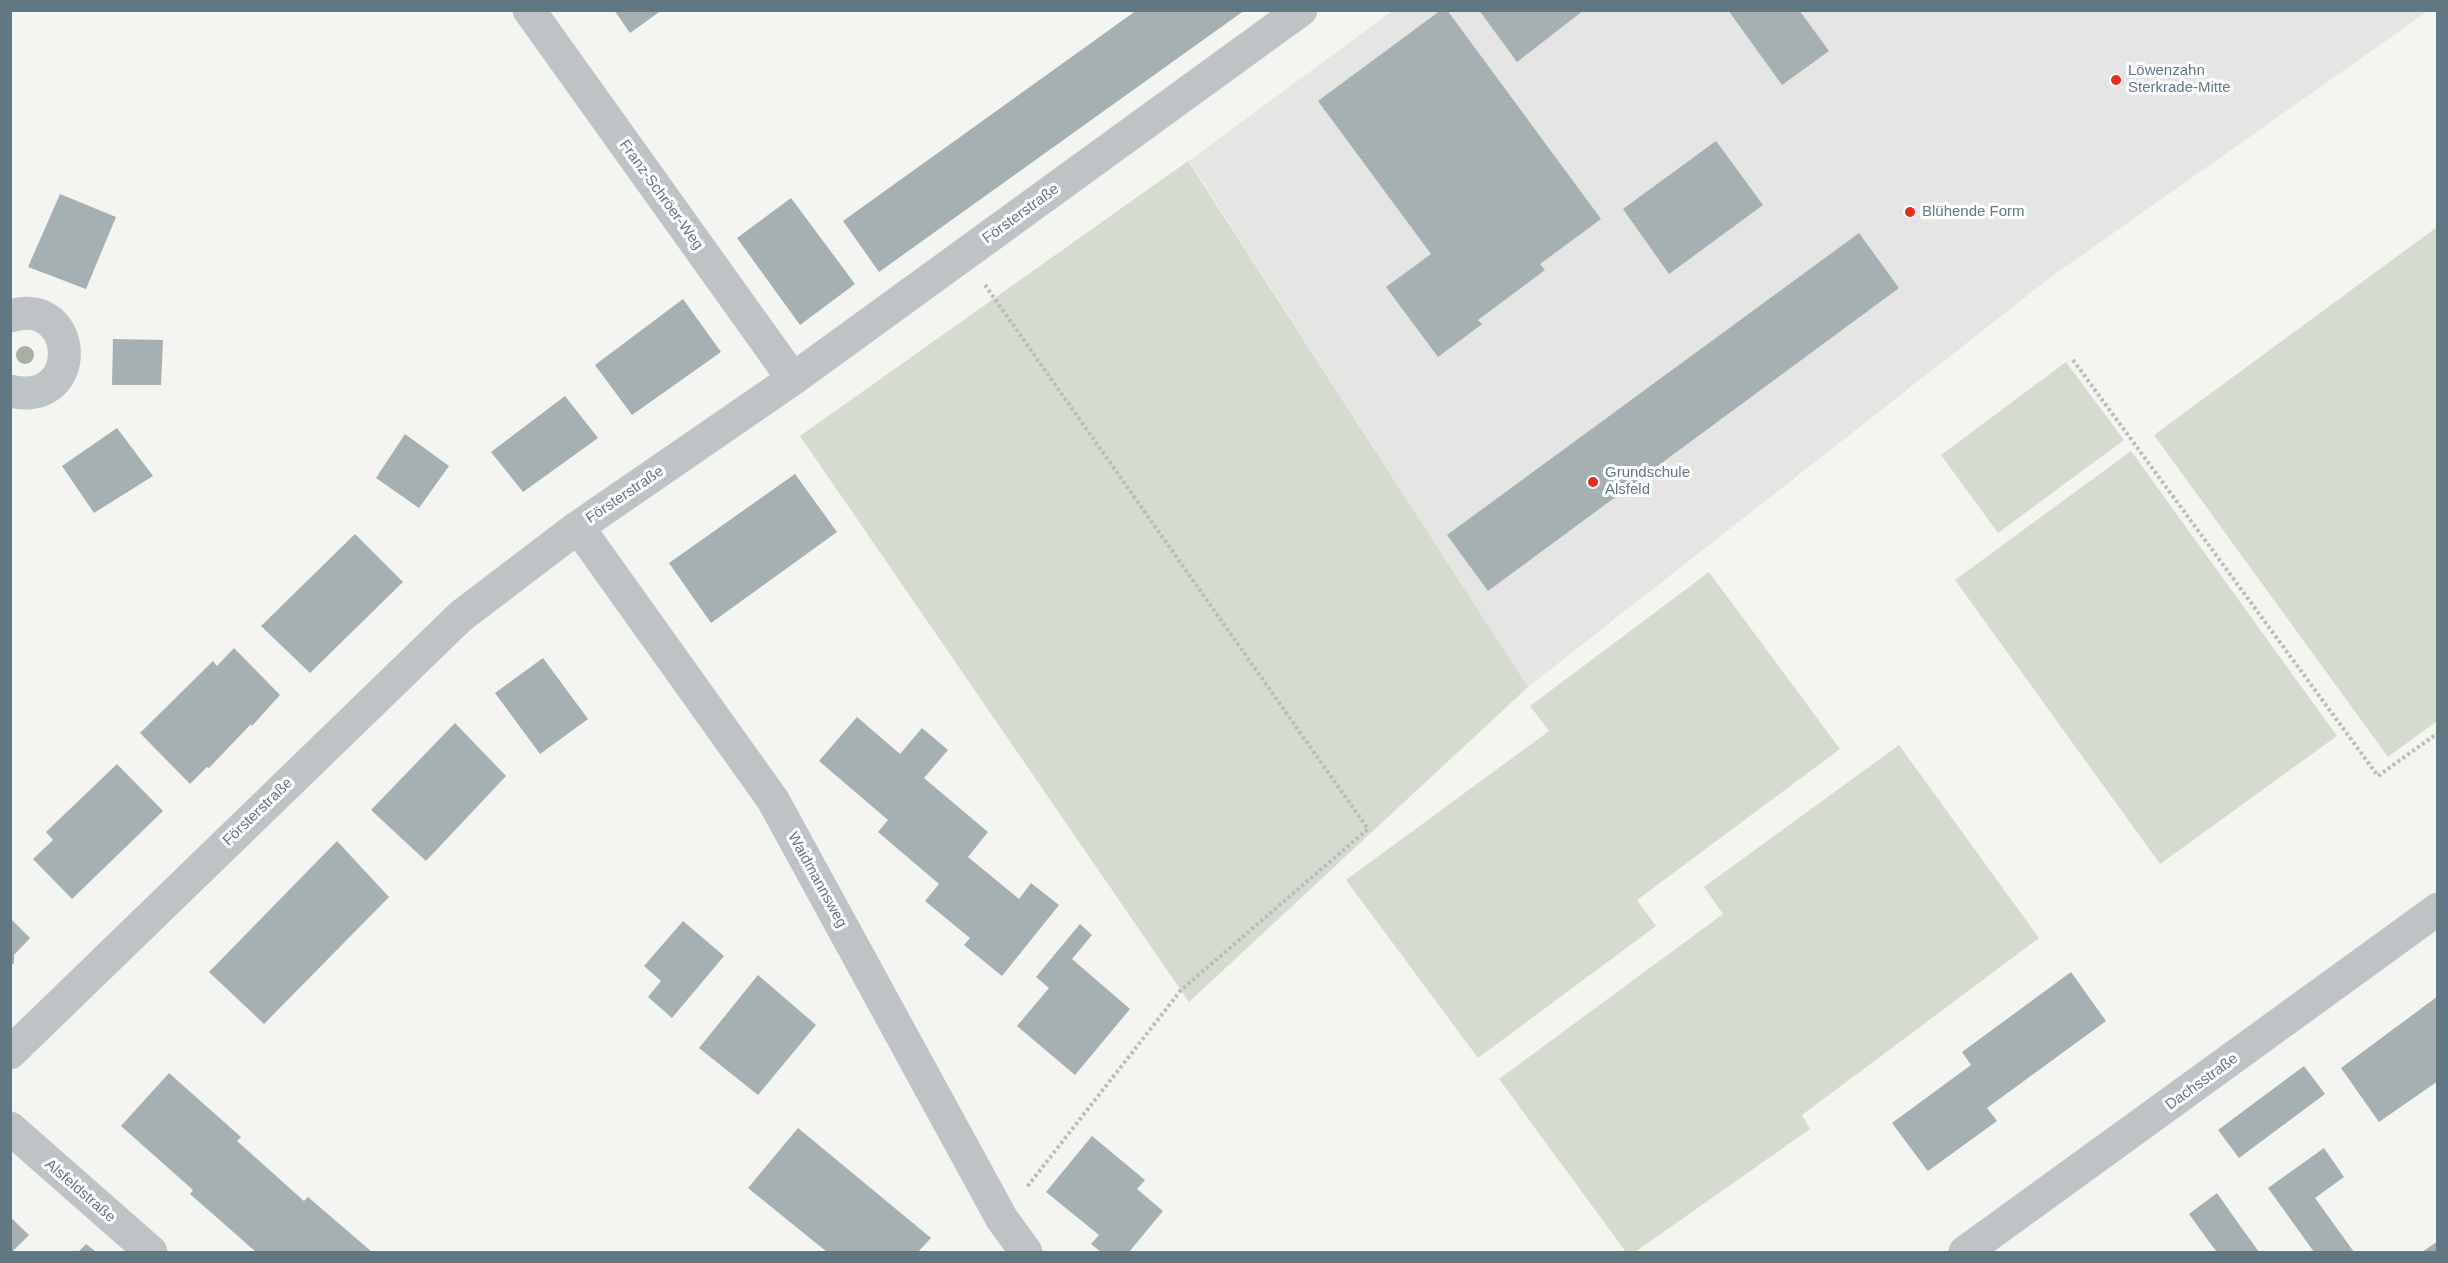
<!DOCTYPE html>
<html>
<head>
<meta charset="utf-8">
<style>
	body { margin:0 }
	#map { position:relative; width:2448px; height:1263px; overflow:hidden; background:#f4f4f0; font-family:Arial,sans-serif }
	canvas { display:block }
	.frame { position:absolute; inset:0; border:12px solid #617882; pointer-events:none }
</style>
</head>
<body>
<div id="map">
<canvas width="2448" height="1263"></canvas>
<div class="frame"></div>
</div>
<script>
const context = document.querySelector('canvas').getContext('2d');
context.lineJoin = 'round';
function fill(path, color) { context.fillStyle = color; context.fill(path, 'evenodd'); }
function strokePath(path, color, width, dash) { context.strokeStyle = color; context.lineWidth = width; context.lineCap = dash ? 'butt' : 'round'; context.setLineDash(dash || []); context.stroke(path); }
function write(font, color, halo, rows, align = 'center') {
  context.font = font + ' Arial,sans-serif'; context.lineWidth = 6; context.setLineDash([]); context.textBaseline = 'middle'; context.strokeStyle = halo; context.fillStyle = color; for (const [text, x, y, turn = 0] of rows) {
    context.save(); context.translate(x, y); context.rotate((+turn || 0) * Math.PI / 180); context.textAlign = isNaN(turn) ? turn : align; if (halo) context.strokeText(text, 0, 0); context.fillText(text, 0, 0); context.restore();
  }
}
fill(new Path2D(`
	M1392,11H2428L2051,277L1528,687L1189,161Z`), '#e5e5e3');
fill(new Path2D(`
	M1188,161L1528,687L1189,1002L800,436Z
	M2437,227V721L2388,757L2154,435Z
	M2066,362L2124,440L1998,533L1941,455Z
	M2131,451L2337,736L2160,864L1955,580Z
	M1709,572L1840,749L1637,900L1656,926L1478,1058L1346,880L1549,731L1530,706Z
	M1899,745L2039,938L1802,1115L1810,1129L1635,1252H1626L1499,1079L1723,914L1704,887Z`), '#d6dbd0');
fill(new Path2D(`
	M614,10H662L630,33Z
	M1137,10H1245L879,272L843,221Z
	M1441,10H1447L1601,219L1540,264L1545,270L1478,320L1482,324L1438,357L1386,287L1431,254L1318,101Z
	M1479,10H1584L1517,62Z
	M1728,10H1799L1829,51L1782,85Z
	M1716,141L1763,205L1669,274L1623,209Z
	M60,194L116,217L86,289L28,267Z
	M791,198L855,284L800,325L737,238Z
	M1859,233L1899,288L1488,591L1447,535Z
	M683,299L721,352L632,415L595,365Z
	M113,339L163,340L161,385H112Z
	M565,396L598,438L523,492L491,452Z
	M117,428L153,476L94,513L62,466Z
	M405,434L449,466L419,508L376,478Z
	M795,474L837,532L711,623L669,563Z
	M355,534L403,582L310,673L261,626Z
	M234,648L280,695L252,726L251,724L209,768L207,767L190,784L140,733L213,661L217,666Z
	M543,658L588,719L540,754L495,693Z
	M857,717L900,754L922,728L948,750L924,778L988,832L968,857L1019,899L1031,883L1059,905L1002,976L964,945L970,938L925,901L939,884L878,832L888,820L819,761Z
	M455,723L506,776L426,861L371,810Z
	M117,764L163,811L72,899L33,859L53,840L46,832Z
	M337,841L389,897L264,1024L209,972Z
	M10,918L30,938L14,955V963L10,966Z
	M683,921L724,956L672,1018L648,997L661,981L644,966Z
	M1080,924L1092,935L1072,959L1130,1009L1075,1075L1017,1026L1049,988L1036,977Z
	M2071,972L2106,1021L1987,1108L1997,1121L1928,1171L1927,1170L1892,1123L1971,1065L1962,1052Z
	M758,975L816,1025L758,1095L699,1048Z
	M2438,996V1081L2379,1122L2341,1068Z
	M2304,1066L2325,1094L2239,1158L2218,1130Z
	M169,1073L241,1137L237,1141L304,1201L308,1197L372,1252H256L190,1194L193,1190L121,1126Z
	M798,1128L931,1238L918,1252H827L748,1188Z
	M1092,1136L1145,1180L1137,1189L1163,1211L1129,1252H1101L1091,1244L1099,1235L1046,1192Z
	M2324,1148L2344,1177L2315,1198L2354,1252H2314L2268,1188Z
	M2217,1193L2238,1223L2259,1252H2217L2210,1243L2189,1214Z
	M10,1217L29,1235L12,1252H10Z
	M2438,1241V1252H2422Z
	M86,1244L96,1252H78Z`), '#a5b0b3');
strokePath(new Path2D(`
	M985,285L1368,829L1181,990L1027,1187
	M2073,360L2378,776L2438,733`), '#b8bcbe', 4, [3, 3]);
strokePath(new Path2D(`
	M529,10L793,379
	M10,316C80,295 85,409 10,391
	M578,527L773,800L1002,1219L1026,1252
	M10,1053L461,616L578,527L793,379L1301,10
	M10,1128L151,1252
	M1965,1252L2438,909`), '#bec4c6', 33);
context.fillStyle = '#a8b0a1';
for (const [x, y] of [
	[25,355]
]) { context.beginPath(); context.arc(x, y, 9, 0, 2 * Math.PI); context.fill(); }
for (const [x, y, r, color] of [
	[2116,80,6,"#eb2c19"],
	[1910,212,6,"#eb2c19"],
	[1593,482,6,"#eb2c19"]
]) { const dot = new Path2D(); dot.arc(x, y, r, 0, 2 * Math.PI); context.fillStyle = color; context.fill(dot); strokePath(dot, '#fff', 2); }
write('15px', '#617882', '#fff', [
	["Löwenzahn",2128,71],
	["Sterkrade-Mitte",2128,88],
	["Blühende Form",1922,212],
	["Grundschule",1605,473],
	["Alsfeld",1605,490]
], 'left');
write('15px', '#617882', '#fff', [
	["Franz-Schröer-Weg",661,195,54],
	["Försterstraße",1021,214,-36],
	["Försterstraße",625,495,-34],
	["Försterstraße",258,812,-44],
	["Waidmannsweg",817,880,61],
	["Dachsstraße",2202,1082,-36],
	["Alsfeldstraße",80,1191,41]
]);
</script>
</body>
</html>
